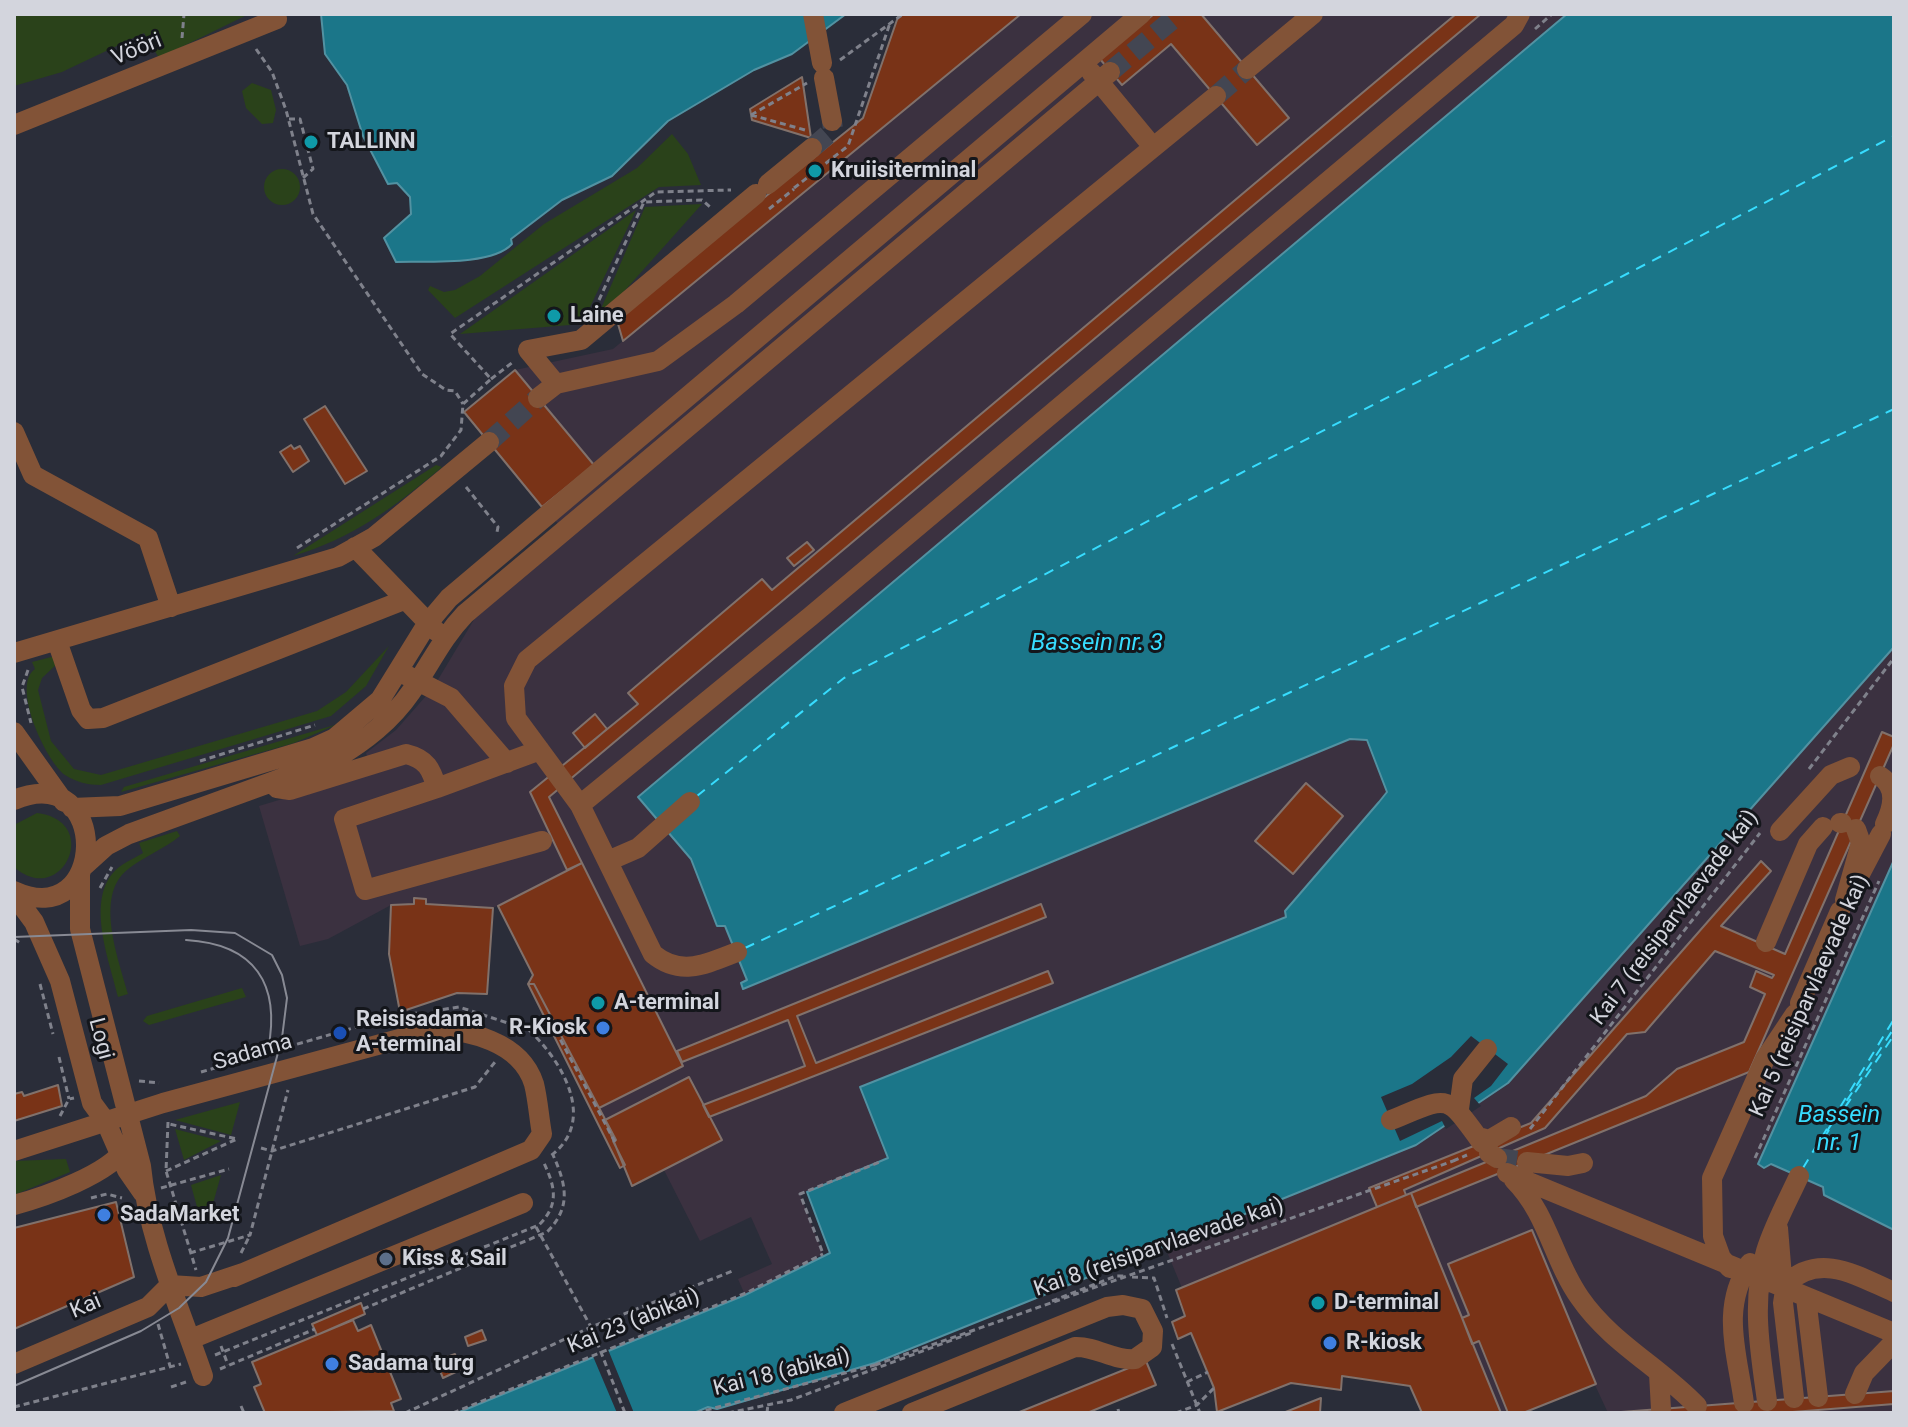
<!DOCTYPE html>
<html>
<head>
<meta charset="utf-8">
<style>
	body { margin:0 }
	#map { position:relative; width:1908px; height:1427px; overflow:hidden; background:#2a2d39; font-family:Roboto,sans-serif }
	canvas { display:block }
	.frame { position:absolute; inset:0; border:16px solid #d3d5dd; pointer-events:none }
</style>
</head>
<body>
<div id="map">
<canvas width="1908" height="1427"></canvas>
<div class="frame"></div>
</div>
<script>
const context = document.querySelector('canvas').getContext('2d');
context.lineJoin = 'round';
function fill(path, color) { context.fillStyle = color; context.fill(path, 'evenodd'); }
function strokePath(path, color, width, dash) { context.strokeStyle = color; context.lineWidth = width; context.lineCap = dash ? 'butt' : 'round'; context.setLineDash(dash || []); context.stroke(path); }
function write(font, color, halo, rows, align = 'center') {
  context.font = font + ' Roboto,sans-serif'; context.lineWidth = 6; context.setLineDash([]); context.textBaseline = 'middle'; context.strokeStyle = halo; context.fillStyle = color; for (const [text, x, y, turn = 0] of rows) {
    context.save(); context.translate(x, y); context.rotate((+turn || 0) * Math.PI / 180); context.textAlign = isNaN(turn) ? turn : align; if (halo) context.strokeText(text, 0, 0); context.fillText(text, 0, 0); context.restore();
  }
}
fill(new Path2D(`
	M1021,14H1568L638,797L691,859L717,926L725,925L748,980L741,983L744,989L1350,739L1366,740L1387,792L1287,917L1059,1009L888,1159L800,1194L823,1254L745,1295L738,1279L772,1264L751,1217L700,1241L664,1170L689,1078L605,1120L599,1108L683,1065L582,864L493,908L426,904V899L415,898L414,904L391,905L328,939L300,946L259,806L372,772L366,753L396,730L433,688L475,618L570,536L542,507L593,465L515,370L613,349Z
	M1894,646V860L1758,1164H1771L1823,1187L1825,1195L1894,1230V1413H1608L1595,1385L1524,1413H1501L1411,1193L1182,1288L1165,1247L1416,1145L1508,1083Z`), '#3b3140');
fill(new Path2D(`
	M14,14H249L159,58L144,33L62,72L14,86Z
	M252,83L271,90L276,110L273,123L262,124L246,108L242,91Z
	M672,134L688,154L701,185L659,187L455,318L428,290L430,286L444,292L455,290L480,276L544,224L637,168Z
	M264 187a18 18 0 1 1 36 0a18 18 0 1 1-36 0Z
	M702,204L594,325L645,207Z
	M636,210L582,324L460,334Z
	M436,465L442,467C395,507 353,538 293,556Z
	M389,646L366,686L331,716L101,785C88,785 76,782 65,775C45,760 11,685 35,669L32,662L55,656L58,663L42,678L38,690L51,741L74,769L101,775L317,711L346,692Z
	M338,724L294,743L121,792L124,787Z
	M37,813C103,821 62,909 14,867V825Z
	M177,831L180,836C164,849 143,857 127,870C94,897 119,960 128,994L118,997C110,962 87,906 112,874C120,864 133,859 143,853L139,843Z
	M242,988L246,997L149,1025L143,1021L147,1016Z
	M240,1102L231,1135L175,1120Z
	M175,1129L221,1141L184,1160Z
	M66,1159L70,1172L14,1195V1161Z
	M221,1175L210,1214L200,1218L191,1185Z`), '#2a421a');
const water = new Path2D(`
	M321,14H846L792,54L754,70L668,121L612,176L562,200L511,239L512,244C492,266 426,261 396,262L384,238L411,214L410,197L397,183L388,184L363,136L347,85L325,54Z
	M1567,14H1894V647L1508,1083L1416,1145L875,1363L717,1409L708,1407L694,1413H457L745,1295L830,1253L807,1192L888,1158L860,1087L1286,917L1285,911L1379,802L1387,792L1367,740L1350,739L743,989L741,983L747,980L725,926H717L691,859L638,797Z
	M1894,860V1230L1824,1195L1823,1187L1771,1164L1764,1168L1758,1164Z`);
fill(water, '#1b7689');
strokePath(water, '#5292a2', 2);
fill(new Path2D(`
	M1471,1036L1508,1064L1491,1086L1474,1098L1481,1106L1446,1129L1442,1121L1400,1141L1381,1097L1412,1084L1451,1057Z
	M607,1347L634,1413H617L592,1354Z`), '#2a2d39');
strokePath(new Path2D(`
	M697,796L844,678L1894,136
	M745,948L1894,409
	M1835,1122L1894,1035
	M1827,1131L1894,1028
	M1815,1152L1829,1130
	M1803,1168L1894,1019`), '#37dcfe', 2, [10, 8]);
const building = new Path2D(`
	M899,14H1021L623,341L616,317L863,118Z
	M1154,14H1201L1289,118L1257,145L1171,44L1122,85L1100,59Z
	M1456,14H1481L549,797L582,863L567,870L530,792L638,704L628,693L762,579L772,590Z
	M802,77L811,138L752,120L750,109Z
	M515,370L594,465L542,507L464,412Z
	M325,406L367,471L345,484L304,419Z
	M291,445L294,449L300,446L309,461L293,472L280,452Z
	M807,542L814,550L794,566L787,558Z
	M595,714L607,729L585,748L573,733Z
	M1882,732L1894,737V744L1749,1072L1416,1207L1411,1193L1646,1096L1677,1069L1744,1042L1765,994L1750,987L1756,971L1772,978L1774,975L1715,951L1645,1032L1627,1034L1545,1128L1404,1190L1406,1195L1377,1207L1369,1188L1531,1123L1761,861L1771,871L1721,926L1785,954Z
	M1306,783L1343,816L1293,874L1255,841Z
	M582,863L683,1066L599,1108L534,984H528L533,975L498,906Z
	M414,898L426,899V904L493,908L487,994L457,993L400,1012L389,954L391,905L414,904Z
	M1041,904L1046,917L797,1016L816,1063L1048,971L1053,983L709,1117L703,1105L805,1066L788,1020L682,1062L677,1051Z
	M528,984H534L616,1140L613,1141L625,1165L620,1168Z
	M689,1077L722,1140L632,1186L605,1120Z
	M58,1085L62,1106L14,1121V1094L22,1092L24,1096Z
	M1411,1193L1501,1413H1422L1410,1386L1342,1376L1341,1390L1291,1383L1217,1412L1214,1388L1191,1333L1178,1339L1172,1322L1185,1316L1176,1290Z
	M116,1202L134,1277L14,1329V1228Z
	M1532,1230L1596,1384L1523,1413H1508L1479,1341L1472,1344L1462,1318L1469,1315L1448,1264Z
	M361,1303L365,1314L317,1335L312,1324Z
	M353,1320L358,1331L371,1325L401,1399L391,1403L394,1411L265,1413L254,1387L261,1384L252,1362Z
	M482,1330L486,1340L468,1346L465,1337Z
	M455,1354L460,1370L443,1378L436,1361Z
	M1146,1361L1156,1385L1087,1413H1017Z
	M1894,1391V1404L1780,1413H1608Z
	M1321,1398L1320,1413H1283Z`);
fill(building, '#793317');
strokePath(building, '#81716b', 2);
strokePath(new Path2D(`
	M1110,72L1179,14
	M1216,96L1247,69
	M812,148L833,130L832,121
	M489,442L538,398
	M1497,1158L1527,1162`), '#434652', 20, [20, 10]);
strokePath(new Path2D(`
	M1535,29L1552,14
	M182,38L184,14
	M256,49L272,72L286,110L313,214L422,374L446,390L455,391L463,404
	M840,60L903,14
	M751,115L805,130
	M751,115L807,83
	M289,119H300L313,169L303,178
	M794,188L848,146L890,23
	M769,209L794,189
	M599,300L644,202L702,200L710,207
	M491,379L513,362
	M466,487L498,527L497,532
	M297,548L441,456L461,430L463,404L491,379L450,334L656,192L731,190
	M28,670L22,687L31,723
	M200,761L315,725
	M1809,769L1894,658
	M100,888L112,867
	M14,939L22,944
	M40,984L53,1034
	M433,1011L459,1007L529,1030L554,1021
	M551,1022L615,1142
	M529,1030C562,1061 599,1122 549,1157
	M59,1057L69,1099
	M201,1072L384,1019L417,1013
	M139,1081L159,1083
	M60,1116L69,1099L74,1098
	M168,1122L166,1171L196,1270
	M1530,1129L1760,833
	M261,1148L272,1151L475,1087L495,1062
	M1755,1158L1879,881
	M1453,1161L1467,1155
	M166,1171L237,1139L169,1124
	M161,1188L229,1169
	M91,1198L107,1194L122,1198
	M536,1227L591,1327L625,1413
	M822,1251L800,1194L882,1161
	M190,1253L250,1235L288,1090
	M241,1253L250,1235
	M1132,1277L1154,1278L1167,1318
	M1052,1301L1116,1276H1124
	M363,1309L547,1232C572,1207 566,1184 553,1155
	M158,1324L170,1366
	M1172,1344L1200,1413
	M221,1346L228,1365
	M215,1355L539,1225C560,1204 555,1186 543,1161
	M875,1365L1453,1161
	M220,1369L315,1329
	M1187,1382L1208,1372
	M171,1387L186,1382
	M1893,1387H1894
	M241,1406L244,1413
	M14,1407L181,1364
	M1118,1409L1119,1413
	M405,1413L591,1327L735,1270
	M453,1413L746,1293L823,1254
	M696,1413L875,1365
	M728,1413L791,1400L971,1333
	M767,1413L768,1404
	M1176,1413L1197,1405L1214,1388`), '#7f818b', 3, [6, 4]);
strokePath(new Path2D(`
	M813,14L822,63
	M1247,69L1313,14
	M1091,72L1153,147
	M824,78L832,121
	M14,125L277,19
	M768,184L812,148
	M556,384L528,350L581,340L756,194
	M538,398L556,384L658,361L736,304L1082,14
	M14,432L33,475L148,538L171,607
	M355,547L436,631
	M57,641L81,710L88,719L103,718L404,600
	M14,653L338,557L374,537L489,442
	M406,675L451,698L507,763
	M14,732L64,802
	M1880,776C1898,788 1893,807 1885,824
	M277,788L290,790L406,754C427,759 431,769 437,788L540,750
	M437,788L344,819L365,890L542,841
	M14,800C112,759 108,934 14,891
	M580,805L811,616L1514,25L1520,14
	M72,808L120,806L313,748L335,738L380,700L427,624L449,598L1141,14
	M1840,823H1842
	M1780,831L1831,775L1850,767
	M608,861L638,848L690,802
	M85,865L106,846L129,834L335,759C365,741 391,721 411,692C430,665 442,638 465,614L1110,72
	M1860,874L1881,834
	M80,875V929L141,1166C148,1238 180,1308 203,1376
	M14,895L34,922L60,981L92,1103L106,1122L127,1170L143,1193
	M1845,900L1861,843L1856,829
	M1766,942L1808,844L1823,827
	M737,952C706,964 681,977 653,954L580,805L516,718L514,686L527,660L1216,96
	M1800,1003L1840,911
	M1459,1109L1463,1079L1487,1049
	M1391,1120C1450,1096 1445,1092 1482,1143
	M1478,1137L1489,1140L1511,1127
	M14,1151L163,1103L429,1031C467,1028 521,1042 534,1084C538,1100 539,1118 542,1134L531,1150L234,1277
	M1489,1153L1497,1158
	M1527,1162L1568,1166L1583,1163
	M1507,1173L1894,1333
	M1514,1180C1548,1214 1553,1260 1580,1298C1611,1343 1660,1367 1697,1406
	M14,1205C44,1197 110,1174 126,1147
	M1778,1228L1783,1289
	M1730,1268L1721,1258L1713,1236L1712,1178L1765,1059L1795,1014
	M170,1285L201,1287L243,1273
	M1806,1298L1818,1397
	M191,1339L523,1203
	M14,1364L148,1307L170,1285
	M1659,1374L1661,1409
	M1855,1394L1864,1373L1894,1342
	M1794,1398L1783,1303L1786,1284C1820,1251 1859,1277 1894,1292
	M1767,1401C1760,1350 1751,1301 1766,1251C1774,1225 1788,1200 1799,1176
	M1744,1403C1737,1352 1720,1308 1750,1263
	M844,1413L1107,1307L1123,1305L1142,1309L1153,1331L1152,1347L1135,1359C1114,1361 1096,1346 1075,1347L912,1413`), '#825337', 20);
strokePath(new Path2D(`
	M14,937L191,930L235,933L272,955L282,975L287,998L282,1038L228,1238L206,1282L179,1308L141,1331L14,1386
	M186,940C255,944 281,984 268,1050`), '#888a94', 2);
for (const [x, y, r, color] of [
	[311,142,8,"#0f9aa8"],
	[815,171,8,"#0f9aa8"],
	[554,316,8,"#0f9aa8"],
	[598,1003,8,"#0f9aa8"],
	[603,1028,8,"#3f7fe0"],
	[340,1033,8,"#1a4fb4"],
	[104,1215,8,"#3f7fe0"],
	[386,1259,8,"#5c6f8a"],
	[1318,1303,8,"#0f9aa8"],
	[1330,1343,8,"#3f7fe0"],
	[332,1364,8,"#3f7fe0"]
]) { const dot = new Path2D(); dot.arc(x, y, r, 0, 2 * Math.PI); context.fillStyle = color; context.fill(dot); strokePath(dot, '#14161b', 3); }
write('22px', '#d3d5dd', '#14161b', [
	["Vööri",137,50,-22],
	["Kai 7 (reisiparvlaevade kai)",1675,918,-53],
	["Kai 5 (reisiparvlaevade kai)",1810,996,-66],
	["Logi",100,1039,75],
	["Sadama",253,1053,-16],
	["Kai 8 (reisiparvlaevade kai)",1159,1248,-19],
	["Kai",86,1307,-23],
	["Kai 23 (abikai)",634,1322,-22],
	["Kai 18 (abikai)",782,1373,-14]
]);
write('bold 22px', '#d3d5dd', '#14161b', [
	["TALLINN",327,142],
	["Kruiisiterminal",831,171],
	["Laine",570,316],
	["A-terminal",614,1003],
	["Reisisadama",356,1020],
	["A-terminal",356,1045],
	["R-Kiosk",587,1028,"right"],
	["SadaMarket",120,1215],
	["Kiss & Sail",402,1259],
	["D-terminal",1334,1303],
	["R-kiosk",1346,1343],
	["Sadama turg",348,1364]
], 'left');
write('italic 24px', '#37dcfe', '#14161b', [
	["Bassein nr. 3",1097,644],
	["Bassein",1839,1116],
	["nr. 1",1839,1144]
]);
</script>
</body>
</html>
